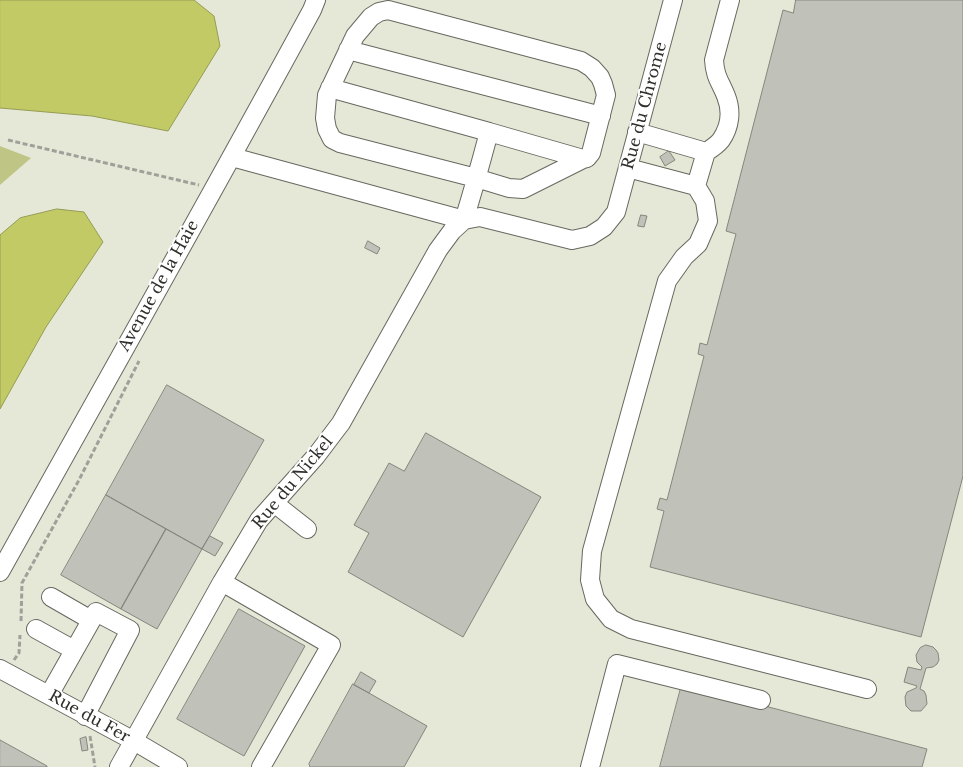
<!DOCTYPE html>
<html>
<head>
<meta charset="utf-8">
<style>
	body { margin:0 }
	canvas { display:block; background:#f2f3ea }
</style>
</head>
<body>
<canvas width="963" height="767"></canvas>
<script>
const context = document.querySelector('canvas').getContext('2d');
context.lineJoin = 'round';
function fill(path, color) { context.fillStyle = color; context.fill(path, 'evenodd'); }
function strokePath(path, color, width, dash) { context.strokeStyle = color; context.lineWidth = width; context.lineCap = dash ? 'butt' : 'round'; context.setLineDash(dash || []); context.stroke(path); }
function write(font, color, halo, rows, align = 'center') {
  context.font = font + ' "Libre Baskerville",serif'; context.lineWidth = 4; context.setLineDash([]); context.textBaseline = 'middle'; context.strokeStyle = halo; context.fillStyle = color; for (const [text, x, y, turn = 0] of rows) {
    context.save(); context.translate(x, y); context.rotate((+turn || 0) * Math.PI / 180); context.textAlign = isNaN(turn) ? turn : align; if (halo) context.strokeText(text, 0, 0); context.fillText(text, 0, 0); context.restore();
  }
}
fill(new Path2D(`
	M0,0H963V767H0V185L30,158L0,146Z`), '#e6e8d7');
fill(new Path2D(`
	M0,146L31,158L0,185Z`), '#bec585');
const water = new Path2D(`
	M0,0H194L214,16L220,46L168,131L92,116L0,108Z
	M57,209L84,212L103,242L46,327L0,409V235L20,218Z`);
fill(water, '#c2ca66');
strokePath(water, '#969c55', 1);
const building = new Path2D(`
	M796,0H963V476L921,637L650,567L664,511L657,509L660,498L667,500L704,356L698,354L700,343L707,345L736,234L726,231L783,10L793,13Z
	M669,151L675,160L665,166L660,157Z
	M641,215L647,216L644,227L638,226Z
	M368,241L380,248L377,254L365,248Z
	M167,385L264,440L202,549L106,495Z
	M426,433L541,497L463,637L348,572L369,533L354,525L389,463L404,471Z
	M106,495L166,529L121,609L61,575Z
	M166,529L202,549L157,629L121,609Z
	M210,536L223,543L215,556L202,549Z
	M239,609L305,646L244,756L177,719Z
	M926,645L933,647L936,650L938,653L939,660L937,664L933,667L926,668L920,689L924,691L926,695L927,704L921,711H911L906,706L905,697L907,692L916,688L917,686L904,682L908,667L921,670L922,667L917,662L916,655L920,648Z
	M361,672L376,681L369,693L354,685Z
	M353,684L427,726L404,767H310L309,764Z
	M682,684L927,749L922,767H660Z
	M86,737L88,750L82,751L80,739Z
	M0,740L47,766V767H0Z`);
fill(building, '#c0c1b8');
strokePath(building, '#85877e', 1);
const minor = new Path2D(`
	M348,50L601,116
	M330,88L489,132
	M706,152C711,149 717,145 721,140C730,127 732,111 726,96C720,81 715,77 714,60L730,0
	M232,157L464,220C473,191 481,162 489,132L583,159L587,158L591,153L606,95L603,84L600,77L592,68L581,61L388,10L379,12L371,17L355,36L327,95L325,118L327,129L332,139L340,143L476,178L509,188L523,189L583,159
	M628,168L696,186L706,152L637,132
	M696,186L705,201L708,221L698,244L684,257L667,281L592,551L590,580L595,599L611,619L631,629L867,689
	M274,503L307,529
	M0,572C104,385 210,198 312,10L316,0
	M222,582L331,645L261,767
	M51,597L91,620
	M36,629L74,650
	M0,669L134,741L178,767
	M49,695L96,612L130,630L85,716
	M119,767L222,582L259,520L316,456L341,423L438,250L452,231L464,220L480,217L572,240L590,236L604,227L616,212L673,0
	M590,767L617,664L761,700`);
strokePath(minor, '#676960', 20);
strokePath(new Path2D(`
	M8,140L199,185
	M21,621L22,583L79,480L139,361
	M14,660L19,653L20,635
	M90,736L95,767`), '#9fa099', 3, [5, 2.5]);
strokePath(minor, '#fff', 18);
write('16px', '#2f302c', '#fff', [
	["Rue du Chrome",645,106,-75],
	["Avenue de la Haie",159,286,-61],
	["Rue du Nickel",293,483,-50],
	["Rue du Fer",89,717,29]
]);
</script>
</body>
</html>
